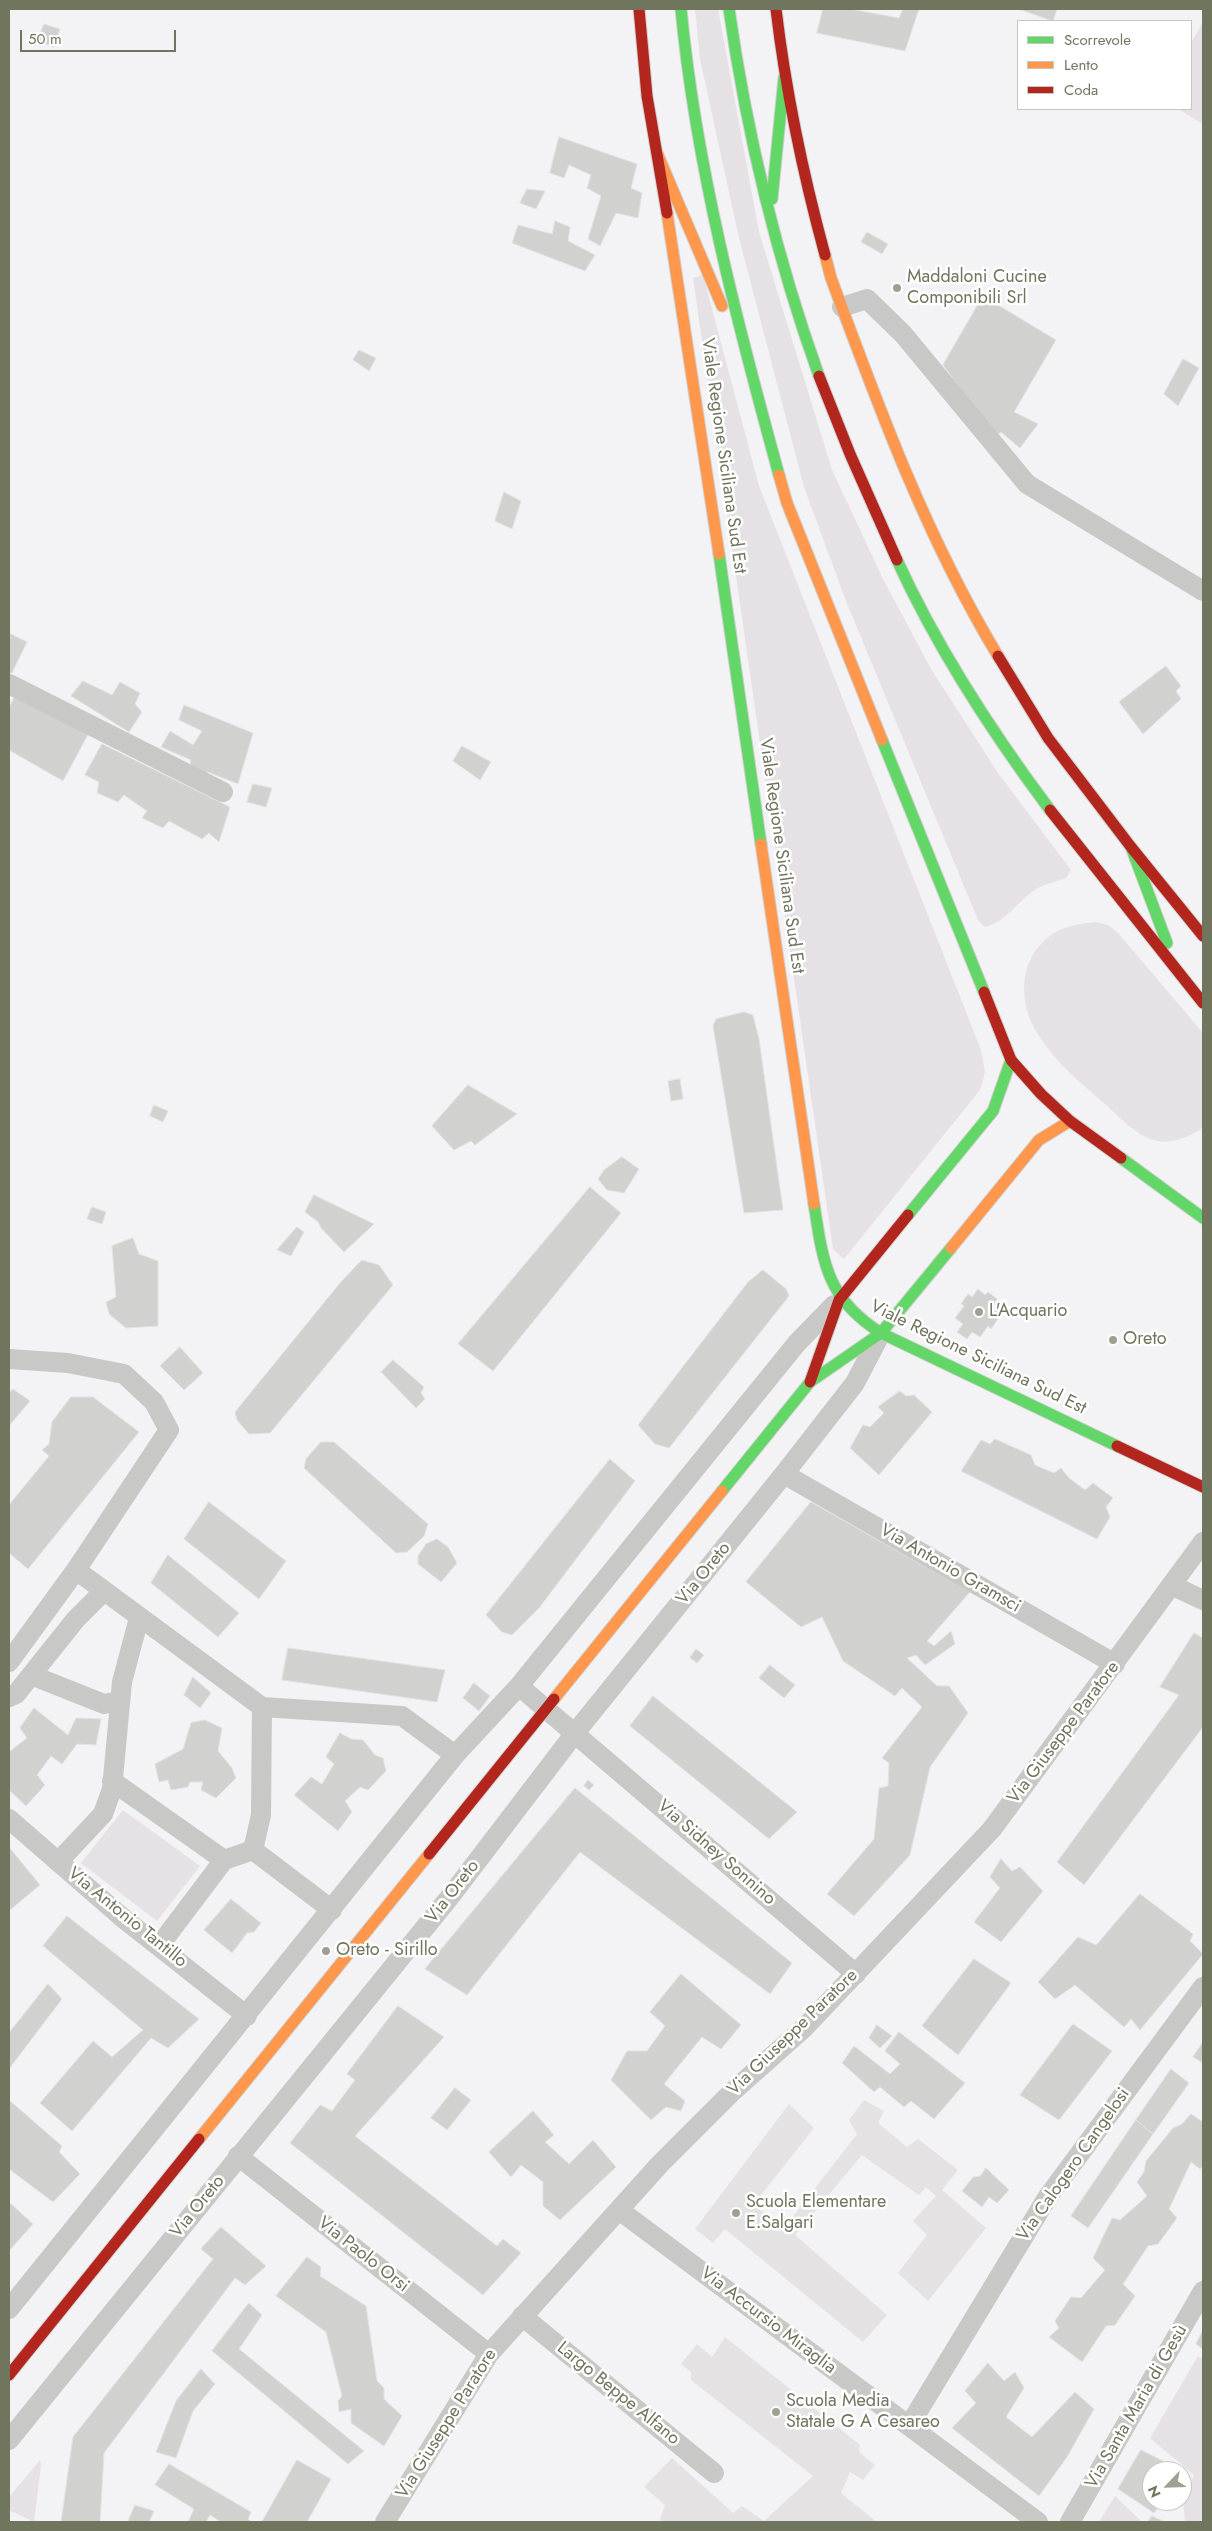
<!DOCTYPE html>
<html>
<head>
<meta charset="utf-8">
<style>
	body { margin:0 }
	#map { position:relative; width:1212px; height:2531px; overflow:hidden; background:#f3f2f4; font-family:Jost,sans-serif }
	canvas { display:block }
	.frame { position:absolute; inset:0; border:10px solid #70755e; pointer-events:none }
	.legend { position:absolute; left:1017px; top:20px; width:175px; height:90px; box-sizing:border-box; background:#fff; border:1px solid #c6c8bf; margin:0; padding:6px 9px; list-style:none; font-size:15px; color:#70755e }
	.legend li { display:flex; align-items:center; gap:10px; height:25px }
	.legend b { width:25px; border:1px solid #c6c8bf }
	.north { position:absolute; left:1142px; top:2461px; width:50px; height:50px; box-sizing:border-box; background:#fff; border:1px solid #c6c8bf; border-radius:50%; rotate:246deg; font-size:14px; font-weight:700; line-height:20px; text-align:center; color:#70755e }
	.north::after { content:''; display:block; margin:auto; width:18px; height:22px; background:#9ea192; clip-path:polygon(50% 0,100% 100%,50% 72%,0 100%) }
	.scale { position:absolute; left:20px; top:30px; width:156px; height:22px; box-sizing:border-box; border:2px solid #70755e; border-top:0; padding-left:6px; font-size:15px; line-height:18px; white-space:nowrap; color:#70755e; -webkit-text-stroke:4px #fff; paint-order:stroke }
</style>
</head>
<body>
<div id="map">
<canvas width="1212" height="2531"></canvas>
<div class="frame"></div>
<ul class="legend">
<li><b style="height:6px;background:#63d668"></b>Scorrevole</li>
<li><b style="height:6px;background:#ff974d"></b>Lento</li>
<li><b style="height:6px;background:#b3261e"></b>Coda</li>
</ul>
<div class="north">N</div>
<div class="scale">50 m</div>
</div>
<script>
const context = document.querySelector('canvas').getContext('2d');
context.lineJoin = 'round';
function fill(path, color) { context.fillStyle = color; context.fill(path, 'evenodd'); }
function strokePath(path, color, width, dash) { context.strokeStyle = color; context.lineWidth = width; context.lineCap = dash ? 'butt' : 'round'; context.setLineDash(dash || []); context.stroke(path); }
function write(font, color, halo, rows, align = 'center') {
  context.font = font + ' Jost,sans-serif'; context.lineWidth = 5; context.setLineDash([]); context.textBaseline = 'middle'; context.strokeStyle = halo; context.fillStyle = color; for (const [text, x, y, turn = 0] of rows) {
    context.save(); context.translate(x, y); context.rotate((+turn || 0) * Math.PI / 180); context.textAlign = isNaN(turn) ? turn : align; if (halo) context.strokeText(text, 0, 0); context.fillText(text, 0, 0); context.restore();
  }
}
fill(new Path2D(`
	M864,2100L884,2111L878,2123L907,2147L918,2139L958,2170L942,2190L986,2228L928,2301L898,2273L927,2235L913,2221L936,2196L926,2187L919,2195L862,2155L795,2235L887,2315L863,2342L725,2229L713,2243L695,2229L789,2104L814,2128L753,2205L785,2227L857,2134L849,2120Z
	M725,2337L860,2445L859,2452L875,2465L863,2480L850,2472L841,2493L877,2522H664L660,2519L665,2505L644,2487L672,2458L733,2513L742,2506L764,2521L813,2476L691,2380V2372L681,2364L697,2344L712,2357Z`), '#e4e2e2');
fill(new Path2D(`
	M695,9H718L759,232L832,470L883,579L931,669L998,773L1071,870L1066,878C1058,881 1048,883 1040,887C1020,897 1007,922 985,927L978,920L846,601L804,487L739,238L700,59Z
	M1203,22V124L1178,109H1191V43Z
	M703,275L759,486L981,1050L985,1072L980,1090L844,1259L833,1249L693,278Z
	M1095,922L1108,925L1118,933L1203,1033V1127C1191,1137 1170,1145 1154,1140C1135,1135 1119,1116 1105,1104C1081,1083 1056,1063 1039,1036C1017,1003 1018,959 1051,935C1063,926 1080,924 1095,922Z
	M123,1810L200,1866L157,1921L81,1863Z
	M1198,2356L1203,2359V2522H1185L1183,2500L1194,2475L1150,2438Z
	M40,2460L41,2465L34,2522L9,2510V2497Z
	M1115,2496L1140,2520V2522H1099Z`), '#e6e1e5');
const building = new Path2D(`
	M823,9H850L899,18L903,9H919L905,51L817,33Z
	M1019,9H1057L1053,21Z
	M44,24L60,29L54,47L38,41Z
	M559,137L637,164L631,188L642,193L638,218L616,213L600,246L588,239L601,196L587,188L591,175L569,165L564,178L550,173Z
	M527,189L545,191L536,209L520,203Z
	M555,221L570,227L568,241L595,255L585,271L512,243L518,225L552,234Z
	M867,232L888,244L882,254L861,242Z
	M983,296L1056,340L1014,412L1038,424L1020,448L1001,432L995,436L943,365Z
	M359,350L376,358L369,371L353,360Z
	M1183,359L1199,368L1178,406L1164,394Z
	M504,492L521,501L512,529L495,521Z
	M9,633L27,642L12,673L9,672Z
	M1166,666L1181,686L1176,691L1181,699L1143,734L1119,702Z
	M83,681L112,695L120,682L140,693L135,704L142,712L129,732L71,696Z
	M18,690L91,729L63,781L9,750V708Z
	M184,705L253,733L238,784L208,772L204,777L189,768L191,760L161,747L170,731L193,745L202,731L179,720Z
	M102,744L230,807L219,842L209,833L202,839L169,821L163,828L142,818L147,811L124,795L118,802L97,793L99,782L85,775Z
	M462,746L491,762L480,780L453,761Z
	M253,784L272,788L266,807L247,802Z
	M744,1012L753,1015L759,1039L783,1210L744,1213L713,1026L716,1019Z
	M680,1079L683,1099L671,1101L668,1081Z
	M468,1085L517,1114L475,1145L471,1141L454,1150L432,1126Z
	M154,1105L168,1111L163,1122L150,1116Z
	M622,1157L639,1169L624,1193L607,1190L598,1179L604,1170Z
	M590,1187L621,1213L493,1371L458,1344Z
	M314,1195L374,1224L344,1252L321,1228L318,1222L305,1212Z
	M92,1207L106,1212L102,1224L87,1219Z
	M297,1227L304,1232L291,1256L277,1250Z
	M133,1238L139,1254L158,1261V1326L126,1328L109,1314L106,1302L116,1297L112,1246Z
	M362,1260L379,1265L393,1285L270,1433L249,1434L237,1420L235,1412L340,1283Z
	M763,1270L786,1289L789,1296L669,1448L655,1444L638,1425L748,1282Z
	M978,1289L985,1295L988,1292L997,1299L995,1303L1002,1308L995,1317L998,1319L991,1329L988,1326L980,1337L972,1332L967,1339L957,1332L963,1324L955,1318L964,1306L961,1304L968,1294L972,1297Z
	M180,1347L203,1373L184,1390L160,1366Z
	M393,1360L424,1387L421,1393L425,1399L416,1408L381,1372Z
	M13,1389L30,1401L9,1426V1393Z
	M900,1391L906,1396L914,1395L932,1412L879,1475L850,1448L863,1425L870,1427L884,1413L878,1407Z
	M71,1397H93L139,1432L28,1569L9,1553V1505L49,1456L42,1450L49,1444L52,1422Z
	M995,1439L1031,1455L1035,1465L1054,1473L1061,1468L1069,1478L1085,1490L1093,1483L1113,1498L1106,1507L1110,1517L1097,1539L961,1471L981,1440L990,1444Z
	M321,1442H334L428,1524L424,1536L407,1552L396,1553L304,1468L306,1459Z
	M610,1459L635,1481L539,1608L512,1635L502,1632L486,1615Z
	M209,1502L286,1561L259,1599L184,1539Z
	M811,1502L970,1592L927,1641L934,1646L951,1631L955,1644L925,1665L916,1655L907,1658L937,1686H949L968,1713L930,1767L910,1855L854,1916L827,1894L874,1839L879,1788L888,1786L889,1763L882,1758L922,1707L902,1688L895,1696L843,1661L822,1617L801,1627L746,1582Z
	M437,1539L448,1547L457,1563L441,1582L418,1564V1556L426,1544Z
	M168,1555L239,1613L218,1637L151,1583Z
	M1194,1633L1203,1638V1727L1084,1885L1057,1862L1179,1695L1160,1687Z
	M288,1648L445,1670L437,1702L282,1680Z
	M696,1649L704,1655L697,1663L690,1658Z
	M770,1665L795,1685L784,1698L759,1678Z
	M193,1677L211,1693L200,1708L184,1695Z
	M474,1683L490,1696L479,1711L463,1698Z
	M653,1696L797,1812L769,1839L630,1726Z
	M34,1708L68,1735L76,1718L101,1719L96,1745L77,1744L62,1764L51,1756L37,1775L45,1785L26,1806L9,1790V1752L27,1738L20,1728Z
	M205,1720L222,1728L218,1751L232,1768L236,1778L216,1798L201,1790L203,1782H190L188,1787L171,1790L168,1780L159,1782L155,1764L183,1749L191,1723Z
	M340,1733L351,1739L363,1740L375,1755L383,1758L386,1771L368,1790L360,1787L345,1801L352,1812L338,1831L294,1795L311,1777L322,1784L334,1764L326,1757Z
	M588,1780L594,1785L589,1790L584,1786Z
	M575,1788L792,1963L770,1994L580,1852L467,1995L425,1969Z
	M9,1847L40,1885L10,1910L9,1908Z
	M1001,1859L1012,1871L1020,1867L1043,1891L1001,1942L974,1922L1000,1888L990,1877Z
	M1140,1894L1193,1934L1190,1941L1203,1954L1140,2030L1131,2019L1124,2027L1075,1985L1055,1999L1038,1982L1078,1937L1096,1945Z
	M231,1899L261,1923L254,1932L247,1933L232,1953L204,1930Z
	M67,1916L199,2019L168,2048L151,2038L72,2131L40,2103L93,2041L112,2057L143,2030L43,1946Z
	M974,1959L1011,1983L958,2055L922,2026Z
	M681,1974L741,2025L721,2049L702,2037L664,2084L685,2101L681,2111L666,2107L651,2120L611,2080L627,2051H647L665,2026L650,2012Z
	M48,1984L62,1999L9,2069V2033Z
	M398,2006L444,2037L355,2136L497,2246L503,2239L521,2253L483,2295L290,2143L320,2105L332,2111L355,2080L347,2074Z
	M1073,2024L1112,2051L1059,2120L1020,2095Z
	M877,2025L892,2036L880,2048L869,2038Z
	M899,2032L965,2083L934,2119L911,2101L904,2107L880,2087L874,2092L842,2063L854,2046L890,2074L900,2064L885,2051Z
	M1203,2042V2063L1193,2057Z
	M1171,2069L1189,2083L1153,2134L1136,2120Z
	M455,2088L471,2100L447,2130L431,2118Z
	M9,2100L62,2146L59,2152L80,2174L53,2202L9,2169Z
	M533,2111L554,2135L545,2142L569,2164L593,2140L616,2167L560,2220L543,2206V2182L521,2165L511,2177L489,2152Z
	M1191,2114L1203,2122V2165L1200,2169L1191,2162L1169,2209L1177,2218L1158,2244L1148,2246L1123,2284L1135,2296L1115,2325L1106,2326L1082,2362L1049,2337L1059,2328L1055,2321L1071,2297L1081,2298L1105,2270L1093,2258L1112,2218L1120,2220L1147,2196L1137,2182L1144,2172L1146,2161L1173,2128L1182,2124Z
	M1136,2120L1153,2134L1088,2228L1071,2216Z
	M986,2168L1009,2190L997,2203L989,2197L982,2207L962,2191L973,2177L980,2176Z
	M9,2202L33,2224L9,2251Z
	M221,2227L266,2266L245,2285L235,2278L104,2453L100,2522H61L73,2437L213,2259L201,2249Z
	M307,2257L321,2267L320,2276L366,2306L377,2381L384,2388V2399L402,2416L384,2446L351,2423V2409L339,2412L338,2401L342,2396L326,2332L276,2296Z
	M249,2303L262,2315L239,2349L364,2451L348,2464L212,2351Z
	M1203,2330V2349L1196,2344Z
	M988,2363L1004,2381L1015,2372L1024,2388L1006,2417L1032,2437L1075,2392L1094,2409L1067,2457L1039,2496L952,2428L976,2403L965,2391Z
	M201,2369L215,2384L193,2411L176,2458L156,2452L176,2401Z
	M1141,2450L1183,2471L1182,2474V2471H1152V2501H1163L1154,2513L1118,2489Z
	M297,2460L331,2479L307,2522H262Z
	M169,2464L251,2512L248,2519L251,2522H221L210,2515L206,2522H188L194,2509L155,2485Z
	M135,2505L154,2511L149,2522H128Z
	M1152,2516L1165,2522H1148Z`);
fill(building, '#d1d1d0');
strokePath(building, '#e2e2e3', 1);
const fast = new Path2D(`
	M681,9C696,167 737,322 779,475
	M729,9C747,135 776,256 819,376
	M772,199L784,78
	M719,554L761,844
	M897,560C938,650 991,731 1050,810
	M882,740L984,992
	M1131,847L1167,943
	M1121,1158L1203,1218
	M814,1204C823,1263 827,1299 881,1333L1117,1446
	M908,1215L993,1111L1011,1060
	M722,1491L810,1382L881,1333L951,1248`);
const slow = new Path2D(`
	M657,153L722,306
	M667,213L719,554
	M825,255L831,278C879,408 926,537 998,656
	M779,475L787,503L882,740
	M761,844L814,1204
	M951,1248L1039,1140L1070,1121
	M554,1699L722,1491
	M199,2139L429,1854`);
const jam = new Path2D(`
	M639,9L647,96L667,213
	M776,9C786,93 803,174 825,255
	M819,376L850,454L897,560
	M998,656L1048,738L1131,847L1203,936
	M1050,810L1203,1003
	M984,992L1011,1060L1041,1094L1070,1121L1121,1158
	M810,1382L839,1300L908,1215
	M1117,1446L1203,1487
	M429,1854L554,1699
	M9,2375L199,2139`);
strokePath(fast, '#d0d0cf', 13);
strokePath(slow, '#d0d0cf', 13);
strokePath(jam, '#d0d0cf', 13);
strokePath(new Path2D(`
	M842,307L867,299L903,334L1027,484L1203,591
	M9,684L223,792
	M9,1359L68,1363L124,1374L154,1402L169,1430L76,1570L9,1662
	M784,1474L1115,1664
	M76,1570L262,1707L402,1716L455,1755
	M1171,1585L1203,1600
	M31,1675L104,1704L120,1701
	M519,1686L856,1974
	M9,1697L16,1694L76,1619L104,1591
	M262,1707L261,1815L253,1850L332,1910
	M112,1781L224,1860L253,1850
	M9,1819L124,1919L247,2016
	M58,1862L103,1814L112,1789L122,1682L139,1618
	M159,1946L224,1860
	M238,2156L489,2354
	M619,2210L1038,2522
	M9,2309L455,1755L519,1686L797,1343L834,1305
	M522,2316L714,2473
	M909,2426L1047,2198L1203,1987
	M9,2440L449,1898L575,1733L784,1474L855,1383L880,1335
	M385,2522L489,2354L660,2164L732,2092L805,2027L992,1829L1203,1542
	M1070,2522L1203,2291`), '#c8c8c6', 20);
strokePath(fast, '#63d668', 11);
strokePath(slow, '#ff974d', 11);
strokePath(jam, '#b3261e', 11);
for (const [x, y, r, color] of [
	[897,288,5,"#9ea192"],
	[979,1312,5,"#9ea192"],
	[1113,1340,5,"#9ea192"],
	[326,1951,5,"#9ea192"],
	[736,2213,5,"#9ea192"],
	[776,2412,5,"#9ea192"]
]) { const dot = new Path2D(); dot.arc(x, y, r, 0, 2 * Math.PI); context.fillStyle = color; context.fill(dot); strokePath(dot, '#fff', 2); }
write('18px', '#70755e', '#fff', [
	["Maddaloni Cucine",907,278],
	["Componibili Srl",907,299],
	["L'Acquario",989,1312],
	["Oreto",1123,1340],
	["Oreto - Sirillo",336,1951],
	["Scuola Elementare",746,2203],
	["E.Salgari",746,2224],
	["Scuola Media",786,2402],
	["Statale G A Cesareo",786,2423]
], 'left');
write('18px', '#70755e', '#fff', [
	["Viale Regione Siciliana Sud Est",723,456,82],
	["Viale Regione Siciliana Sud Est",781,856,82],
	["Viale Regione Siciliana Sud Est",978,1358,26],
	["Via Antonio Gramsci",950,1569,30],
	["Via Oreto",704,1574,-51],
	["Via Giuseppe Paratore",1064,1733,-53],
	["Via Sidney Sonnino",716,1853,41],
	["Via Oreto",453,1892,-52],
	["Via Antonio Tantillo",127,1918,39],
	["Via Giuseppe Paratore",793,2033,-44],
	["Via Calogero Cangelosi",1074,2165,-55],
	["Via Oreto",198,2207,-51],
	["Via Paolo Orsi",363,2255,38],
	["Via Accursio Miraglia",768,2321,37],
	["Largo Beppe Alfano",618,2394,39],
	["Via Santa Maria di Gesù",1137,2407,-60],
	["Via Giuseppe Paratore",447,2424,-58]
]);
</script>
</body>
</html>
